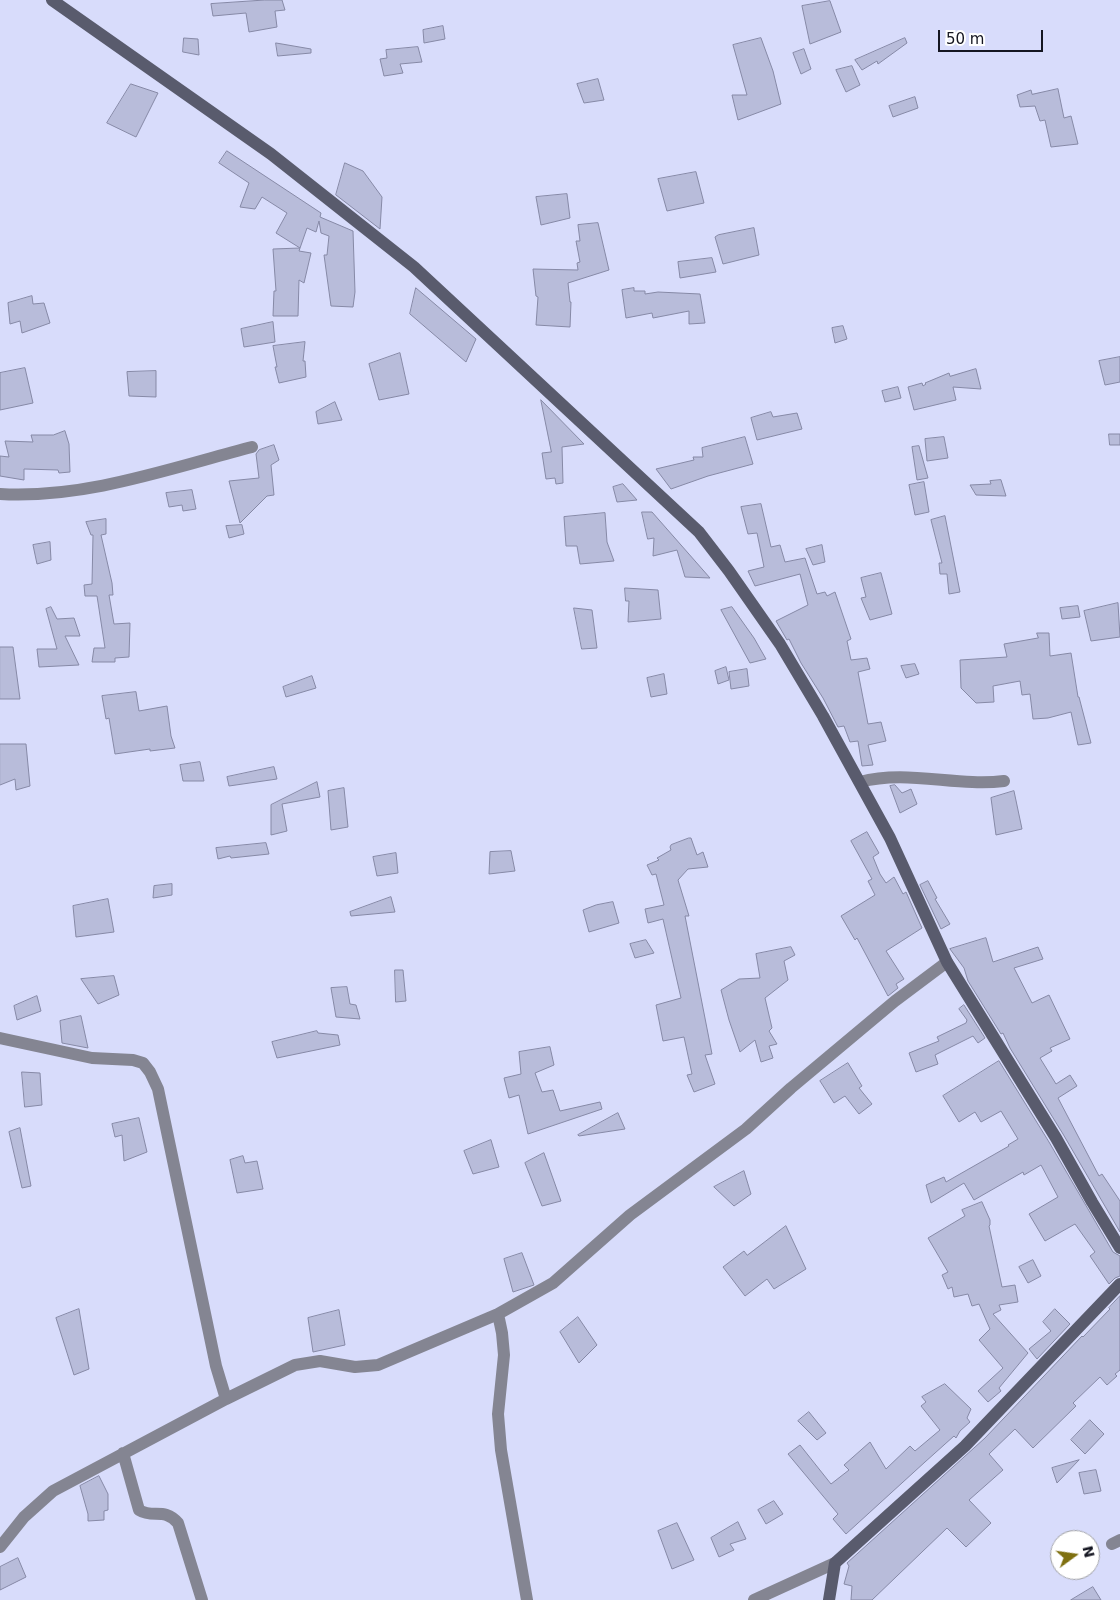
<!DOCTYPE html>
<html>
<head>
<meta charset="utf-8">
<style>
	body { margin:0 }
	#map { position:relative; width:1120px; height:1600px; overflow:hidden; background:#d8dcfb; font-family:"DejaVu Sans",sans-serif }
	canvas { display:block }
	.north { position:absolute; left:1050px; top:1530px; width:50px; height:50px; box-sizing:border-box; background:#fff; border:1px solid #a1a2a6; border-radius:50%; rotate:76deg; font-size:14px; font-weight:700; line-height:20px; text-align:center; color:#151621 }
	.north::after { content:''; display:block; margin:auto; width:18px; height:22px; background:#7f7010; clip-path:polygon(50% 0,100% 100%,50% 72%,0 100%) }
	.scale { position:absolute; left:938px; top:30px; width:105px; height:22px; box-sizing:border-box; border:2px solid #151621; border-top:0; padding-left:6px; font-size:15px; line-height:18px; white-space:nowrap; color:#151621; -webkit-text-stroke:4px #fff; paint-order:stroke }
</style>
</head>
<body>
<div id="map">
<canvas width="1120" height="1600"></canvas>
<div class="north">N</div>
<div class="scale">50 m</div>
</div>
<script>
const context = document.querySelector('canvas').getContext('2d');
context.lineJoin = 'round';
function fill(path, color) { context.fillStyle = color; context.fill(path, 'evenodd'); }
function strokePath(path, color, width, dash) { context.strokeStyle = color; context.lineWidth = width; context.lineCap = dash ? 'butt' : 'round'; context.setLineDash(dash || []); context.stroke(path); }
const building = new Path2D(`
	M265,0H282L285,10L275,11L277,27L249,32L246,13L213,16L211,4Z
	M830,1L841,32L810,44L802,6Z
	M443,26L445,39L424,43L423,30Z
	M184,38L198,39L199,55L183,52Z
	M761,38L773,71L781,104L738,120L732,95H747L733,45Z
	M905,38L907,43L878,64L877,61L862,70L855,60Z
	M276,43L311,49V53L278,56Z
	M418,47L422,62L400,64L403,73L384,76L380,59L387,58L386,50Z
	M804,49L811,69L801,74L793,53Z
	M852,66L860,85L846,92L836,70Z
	M598,79L604,100L584,103L577,84Z
	M131,84L158,93L136,137L107,123Z
	M1058,89L1064,118L1071,116L1078,144L1051,147L1045,120L1040,121L1035,106L1020,107L1017,95L1031,90L1032,94Z
	M915,97L918,108L893,117L889,106Z
	M227,151L321,213L320,217L353,231L355,292L353,307L331,306L324,255H327L329,236L321,233L319,221L316,232L307,228L299,251L311,253L304,283L299,280L298,316H273L274,291H276L273,249L300,248L276,233L287,213L262,197L255,209L240,207L249,183L219,163Z
	M345,163L363,171L382,197L380,229L336,195Z
	M696,172L704,203L667,211L658,179Z
	M567,194L570,218L541,225L536,197Z
	M598,223L609,270L568,283L570,302H571L570,327L536,325L538,297L536,296L533,269L578,270L577,263L580,262L576,241H580L578,225Z
	M754,228L759,255L723,264L715,237L718,235Z
	M712,258L716,272L680,278L678,262Z
	M416,288L476,339L466,362L410,314Z
	M634,288V291H645V294L658,292L700,294L705,323L689,324V311L653,318L652,313L626,318L622,290Z
	M32,296L33,304L44,303L50,323L22,333L20,321L10,324L8,303Z
	M273,322L275,342L244,347L241,329Z
	M843,326L847,339L835,343L832,328Z
	M305,342L303,361H305L306,377L279,383L275,367H277L273,346Z
	M400,353L409,394L379,400L369,364Z
	M1120,357V382L1105,385L1099,361Z
	M25,368L33,403L0,410V373Z
	M976,369L981,389L953,387L956,400L914,410L908,387L922,383L923,386L926,384L925,383L949,373L950,376Z
	M156,371V397L129,396L127,372Z
	M898,387L901,398L885,402L882,391Z
	M541,400L584,444L562,447L563,483L556,484L555,478L546,479L542,453L551,452Z
	M335,402L342,420L318,424L316,412Z
	M771,412L773,417L797,413L802,429L757,440L751,418Z
	M65,431L69,444L70,472L59,473L58,470L24,469V480L0,476V456L9,457L5,441L33,442L31,435H53Z
	M1109,434H1120V445H1110Z
	M745,437L753,464L708,476L671,489L656,469L694,460L693,457H703L702,448Z
	M944,437L948,458L927,461L925,439Z
	M274,445L279,460L271,465L274,495L267,496L240,523L229,481L259,478L256,454L259,450Z
	M919,446L928,478L917,480L912,447Z
	M1001,480L1006,496L976,495L970,485L991,484L990,481Z
	M924,482L929,512L915,515L909,485Z
	M623,484L637,500L617,502L613,487Z
	M192,490L196,509L183,511L182,505L169,507L166,493Z
	M761,504L771,547L780,545L785,562L805,558L817,594L825,592L827,596L835,592L851,639L847,641L851,660L867,658L870,669L858,672L868,724L881,722L886,741L868,745L873,765L862,766L858,741L850,742L844,726L838,727L823,698L801,663L789,639L787,640L776,621L808,605L800,574L755,586L748,571L764,567L757,533L748,534L741,507Z
	M642,512H652L710,578L685,577L677,550L653,556L654,538L648,539Z
	M605,513L607,542L614,561L580,564L577,546H566L564,517Z
	M945,516L960,592L949,594L947,574H940L939,563H942L931,520Z
	M106,519V534L101,535L112,583L113,595H109L114,624L130,623L129,657L115,658V662H92L94,648H105L97,596H85L84,585L92,584L93,535H91L86,522Z
	M242,525L244,534L229,538L226,526Z
	M50,542L51,560L37,564L33,545Z
	M822,545L825,562L813,565L806,549Z
	M881,573L892,614L870,620L861,598L866,597L861,578Z
	M625,588L658,590L661,619L628,622L629,601H626Z
	M1118,603L1120,637L1091,641L1084,611Z
	M1078,606L1080,617L1062,619L1060,608Z
	M51,607L57,619L74,618L80,636H65L79,665L39,667L37,649H57L46,609Z
	M732,607L754,638L766,659L750,663L721,610Z
	M574,608L592,610L597,648L582,649Z
	M1037,633H1049L1050,656L1071,653L1078,697H1079L1091,743L1078,745L1071,712L1048,718L1033,719L1030,694L1022,695L1020,681L993,686L994,702L976,703L961,688L960,660L1007,657L1004,644L1038,638Z
	M0,647H13L20,699H0Z
	M915,664L919,674L906,678L901,666Z
	M726,667L729,680L718,684L715,671Z
	M747,669L749,686L731,689L729,672Z
	M664,674L667,694L651,697L647,678Z
	M312,676L316,688L286,697L283,687Z
	M136,692L139,711L167,706L171,736L175,748L150,751V749L115,754L109,718L106,719L102,696Z
	M0,744H26L30,786L16,790L15,779L0,785Z
	M200,762L204,781H183L180,765Z
	M274,767L277,779L229,786L227,777Z
	M317,782L320,797L282,804L287,831L271,835V805Z
	M895,785L902,793L911,789L917,804L900,813L890,786Z
	M344,788L348,827L331,830L328,791Z
	M1014,791L1022,829L996,835L991,798Z
	M867,832L879,853L873,857L880,874L886,883L894,877L903,894L906,892L922,928L886,951L904,979L896,984L898,988L888,996L857,938L855,940L841,916L875,895L868,881L872,879L851,841Z
	M689,838H691L697,855L703,852L708,867L688,869L678,880L689,916H685L712,1054L705,1055L715,1084L694,1092L687,1075L692,1074L684,1037L663,1041L656,1005L681,998L663,919L648,923L645,909L664,905L656,874L652,875L647,865L659,860L657,858L671,850L670,847L671,845Z
	M266,843L269,854L231,858L230,856L218,859L216,848Z
	M511,851L515,871L489,874L490,852Z
	M396,853L398,873L377,876L373,857Z
	M928,881L937,898L935,899L950,924L941,929L920,885Z
	M172,884V895L153,898L154,886Z
	M391,897L395,912L351,916L350,912Z
	M108,899L114,932L76,937L73,906Z
	M613,902L619,923L589,932L583,910L596,905Z
	M986,938L993,962L1038,947L1043,959L1014,968L1032,1003L1049,995L1070,1039L1050,1048L1052,1051L1040,1058L1056,1084L1070,1075L1077,1086L1058,1098L1099,1176L1102,1174L1120,1201V1232L1063,1134L1010,1048L1003,1033L1001,1034L968,981L964,968L950,949Z
	M646,940L654,953L635,958L630,944Z
	M791,947L795,955L784,961L788,980L765,998L772,1028L769,1031L777,1044L769,1046L773,1058L761,1062L755,1040L740,1052L729,1020L721,990L739,979L760,978L756,954Z
	M395,970H403L406,1001L396,1002Z
	M114,976L119,995L98,1004L81,979Z
	M347,987L350,1004L356,1005L360,1019L336,1017L331,988Z
	M37,996L41,1011L17,1020L14,1006Z
	M964,1005L985,1038L978,1043L973,1036L935,1055L938,1064L916,1072L909,1053L939,1041L937,1037L966,1023L967,1020L959,1009Z
	M81,1016L88,1048L62,1043L60,1021Z
	M317,1031L318,1033L338,1035L340,1045L277,1058L272,1042Z
	M550,1047L554,1065L535,1073L542,1092L553,1090L560,1111L600,1102L602,1109L528,1134L519,1095L509,1098L504,1078L521,1074L519,1052Z
	M999,1061L1049,1142L1113,1252L1120,1256V1276L1115,1278L1109,1284L1090,1256L1095,1252L1075,1224L1045,1241L1029,1214L1058,1197L1041,1165L1024,1175L1023,1172L974,1200L964,1183L931,1203L926,1185L944,1177L946,1182L1009,1146L1008,1145L1018,1139L1001,1111L981,1122L975,1112L959,1122L943,1096Z
	M848,1063L862,1086L859,1088L872,1104L859,1114L845,1096L834,1103L820,1081Z
	M22,1072L40,1073L42,1105L25,1107Z
	M618,1113L625,1129L579,1136L578,1135Z
	M139,1118L147,1152L124,1161L122,1135L115,1137L112,1124Z
	M20,1128L31,1186L22,1188L9,1132Z
	M491,1140L499,1167L473,1174L464,1151Z
	M544,1153L561,1201L542,1206L525,1163Z
	M243,1156L245,1163L257,1161L263,1189L237,1193L230,1160Z
	M744,1171L751,1194L734,1206L714,1187Z
	M982,1202L990,1220V1225L989,1226L1002,1287L1015,1285L1018,1302L999,1305L1001,1310L993,1314L1028,1353L999,1388L1001,1391L988,1402L978,1391L1003,1368L979,1340L990,1329L979,1304L972,1306L968,1294L954,1297L952,1287L948,1289L942,1275L948,1272L928,1238L965,1216L962,1210Z
	M786,1226L806,1269L774,1289L767,1279L745,1296L723,1267L744,1251L747,1255Z
	M522,1253L534,1285L513,1292L504,1259Z
	M1033,1260L1041,1276L1028,1283L1019,1267Z
	M1120,1296V1370L1115,1374L1117,1376L1107,1385L1100,1377L1073,1403L1076,1406L1033,1448L1015,1429L989,1454L1003,1470L969,1500L991,1523L966,1547L947,1528L872,1600H851L852,1586L844,1584L849,1566L847,1563L985,1438L1082,1336L1083,1337L1110,1309L1109,1308Z
	M79,1309L89,1369L74,1375L56,1318Z
	M1055,1309L1070,1324L1037,1359L1029,1349L1051,1331L1043,1322Z
	M339,1310L345,1345L313,1352L308,1318Z
	M578,1317L597,1345L579,1363L560,1332Z
	M945,1384L971,1409L967,1418L970,1422L960,1431L956,1438L954,1436L925,1462L846,1534L833,1519L838,1514L788,1454L800,1445L831,1484L849,1470L844,1465L870,1442L886,1469L910,1446L915,1451L940,1430L921,1406L926,1402L922,1397Z
	M809,1412L826,1433L817,1440L798,1421Z
	M1090,1420L1104,1434L1085,1454L1071,1440Z
	M1079,1460L1057,1483L1052,1468Z
	M1096,1470L1101,1491L1084,1494L1079,1473Z
	M99,1476L108,1494V1510L104,1511V1520L88,1521V1514L80,1486Z
	M774,1501L783,1514L766,1524L758,1510Z
	M738,1522L746,1539L730,1544L734,1550L719,1557L711,1538Z
	M677,1523L694,1560L672,1569L658,1531Z
	M18,1558L26,1577L0,1590V1567Z
	M1093,1587L1101,1600H1071Z`);
fill(building, '#b8bcda');
strokePath(building, '#8689a6', 1);
strokePath(new Path2D(`
	M0,494C85,499 171,468 252,447
	M860,782C907,769 956,787 1004,781
	M0,1038L92,1058L133,1060L143,1063L150,1072L158,1089L216,1366L226,1399L53,1491L24,1517L0,1547
	M498,1314L502,1333L504,1355L498,1414L501,1450L527,1600
	M226,1399L295,1365L320,1361L355,1367L378,1365L498,1314L553,1283L630,1215L746,1129L791,1088L895,1001L947,962
	M123,1453L139,1510C153,1519 164,1507 178,1523L202,1600
	M1112,1544L1120,1540
	M754,1600L835,1563`), '#848592', 12);
strokePath(new Path2D(`
	M52,0L271,154L414,267L699,532L729,571L780,644L823,716L890,838L947,962L1056,1138L1092,1202L1120,1248
	M829,1600L835,1563L965,1446L1120,1284`), '#595b6d', 12);
</script>
</body>
</html>
